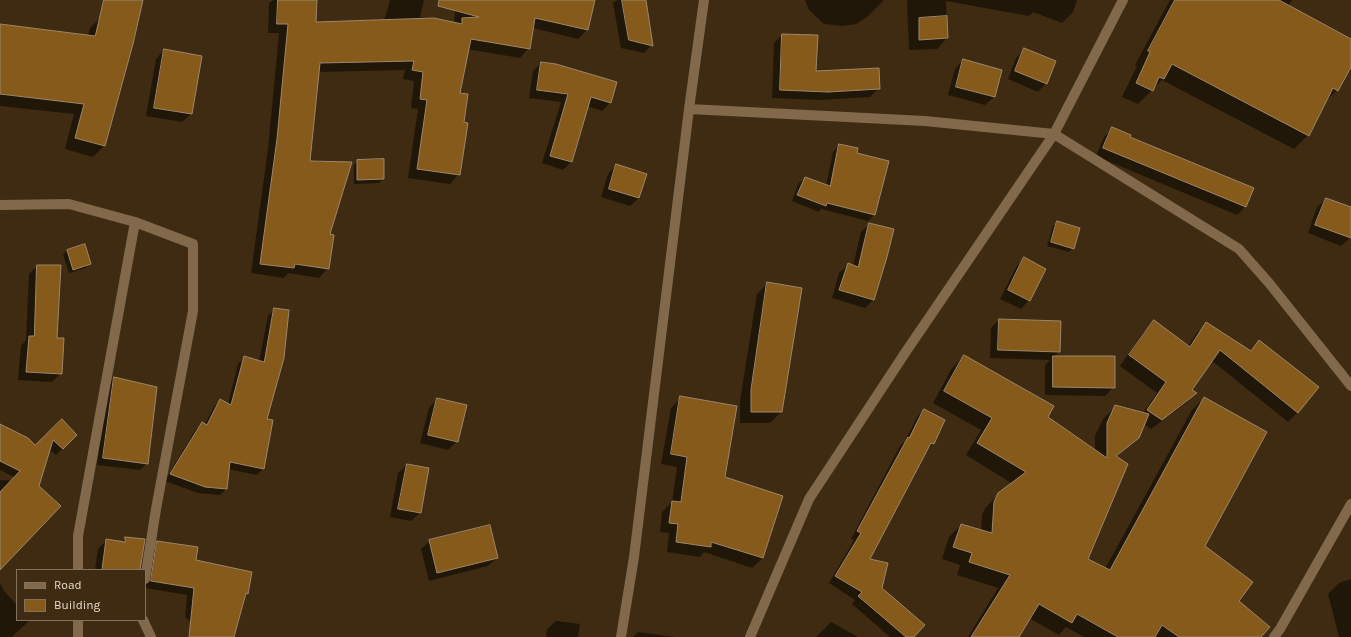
<!DOCTYPE html>
<html>
<head>
<meta charset="utf-8">
<style>
	body { margin:0 }
	#map { position:relative; width:1351px; height:637px; overflow:hidden; background:#3e2b11; font-family:Karla,sans-serif }
	canvas { display:block }
	.legend { position:absolute; left:16px; top:569px; width:130px; height:52px; box-sizing:border-box; background:#3e2b11; border:1px solid #82715c; margin:0; padding:5px 7px; list-style:none; font-size:12px; color:#e7dbcc }
	.legend li { display:flex; align-items:center; gap:8px; height:20px }
	.legend b { width:20px; border:1px solid #82715c }
</style>
</head>
<body>
<div id="map">
<canvas width="1351" height="637"></canvas>
<ul class="legend">
<li><b style="height:5px;background:#82694b"></b>Road</li>
<li><b style="height:11px;background:#855a1b"></b>Building</li>
</ul>
</div>
<script>
const context = document.querySelector('canvas').getContext('2d');
context.lineJoin = 'round';
function fill(path, color) { context.fillStyle = color; context.fill(path, 'evenodd'); }
function strokePath(path, color, width, dash) { context.strokeStyle = color; context.lineWidth = width; context.lineCap = dash ? 'butt' : 'round'; context.setLineDash(dash || []); context.stroke(path); }
fill(new Path2D(`
	M273,0H316L315,23L384,21L390,0H424L420,17L454,23L456,0H594L587,30L578,39L533,28L529,48L520,58L467,49L458,93L462,123L459,174L450,184L408,178L418,109L411,108L414,81L403,79L405,70L318,72L308,162L329,235L328,268L319,278L288,273L284,278L251,273L268,149L279,33H268L269,3Z
	M617,0H645L652,45L644,53L621,48L613,3Z
	M805,0H884L867,17L856,24L843,26L824,24L809,10Z
	M907,0H1077L1073,12L1062,23L1033,12L1029,16L946,1L947,38L937,49L909,50Z
	M1170,0H1292L1288,6L1351,40V65L1337,90L1324,103L1308,135L1294,149L1162,80L1138,104L1122,97L1137,66L1135,65Z
	M101,17L136,25L104,146L93,157L65,149L74,114L0,106V25L88,36L90,28Z
	M782,35L815,72L879,88L870,97L819,100L772,98L774,43Z
	M1025,49L1046,83L1038,92L1008,79L1016,58Z
	M164,50L201,56L191,114L182,122L146,116L156,59Z
	M963,60L994,97L985,105L948,95L955,69Z
	M541,63L616,83L610,103L602,111L587,106L571,162L563,170L542,163L561,102L529,98L533,71Z
	M1113,128L1128,138L1245,207L1237,215L1096,156L1104,137Z
	M839,145L856,154L874,215L868,221L821,209L819,212L792,201L798,184L805,178L826,186L833,152Z
	M358,161L383,179L379,183L354,184V165Z
	M616,165L646,174L639,198L630,206L601,197L608,174Z
	M1326,199L1351,209V234L1350,238L1341,246L1308,233L1317,207Z
	M1058,222L1073,248L1069,252L1047,246L1053,226Z
	M869,224L886,257L873,300L865,308L832,298L839,273L848,265L853,266L861,232Z
	M85,245L90,263L86,268L69,273L63,255L67,251Z
	M1024,259L1029,300L1021,309L1000,299L1016,267Z
	M37,266L55,339L61,373L52,382L18,380L21,346L26,340L29,274Z
	M768,283L781,412L770,423H740V401L757,294Z
	M275,309L266,420L264,468L257,475L228,469L226,489L220,495L198,493L165,481L196,429L202,423L205,424L214,407L220,400L228,404L238,364L244,358L259,362L268,316Z
	M999,320L1059,352L1054,357L1114,387L1105,396L1045,395V365L1050,360L990,358L991,328Z
	M1154,322L1188,346L1197,333L1207,323L1250,351L1260,342L1298,412L1288,422L1211,360L1191,391L1195,393L1186,403L1151,429L1144,424L1138,437L1116,457L1086,560L1105,569L1192,410L1204,398L1203,546L1260,637H1084L1066,627L1059,635L1029,618L1018,637H968L998,588L957,575L960,565L942,559L949,537L961,525L981,531L982,515L986,507L999,494L1013,484L966,455L981,430L933,403L952,368L964,356L1046,417L1095,451V436L1103,419L1115,407L1143,413L1157,393L1120,366L1144,332Z
	M114,378L156,388L147,463L140,470L97,465L107,385Z
	M681,398L724,478L763,558L752,568L704,552L700,557L667,552L669,533L660,532L662,512L672,502L677,467L661,464L671,408Z
	M437,399L457,441L448,450L420,443L429,408Z
	M924,410L933,444L927,450L869,560L881,588L913,637H890L852,604L855,600L829,583L854,540L851,539L900,446L905,441L917,417Z
	M62,421L76,435L56,455L49,449L0,569V480L22,481L0,470V425L35,447Z
	M407,465L420,513L411,521L390,517L398,473Z
	M126,538L139,570H95L98,549L107,540L121,542Z
	M430,541L497,558L488,566L429,581L421,549Z
	M158,542L195,561L247,593L244,596L233,637H210L185,617L187,595L145,588L151,550Z
	M1351,579V637H1339L1328,594L1339,583Z
	M0,583L4,591L17,605V620H30L12,637H0Z
	M556,621L580,624L578,637H546L547,629Z
	M831,622L858,637H816Z
	M638,632L675,637H633Z`), '#0007');
const building = new Path2D(`
	M104,0H143L133,44L105,146L75,138L84,104L0,94V24L95,36Z
	M278,0H317L316,22L434,18L462,24V18L479,17L438,6L439,0H595L588,30L535,18L530,49L471,39L460,93L468,94L464,122L468,123L460,175L417,169L427,100L420,99L423,72L412,70L414,61L320,63L310,161L352,162L330,234L334,235L329,269L295,264L294,268L260,264L277,139L288,24H277Z
	M622,0H646L653,46L629,40Z
	M1175,0H1279L1351,39V67L1338,91L1333,88L1309,136L1172,64L1164,79L1159,77L1153,91L1136,83L1150,52L1148,51Z
	M947,16L948,38L919,40V18Z
	M782,34L818,35L816,71L879,68L880,89L828,92L780,90Z
	M1024,48L1056,61L1047,84L1015,71Z
	M164,49L202,56L192,114L154,108Z
	M963,59L1002,70L995,97L956,87Z
	M541,62L556,64L617,82L611,103L591,97L572,162L550,156L568,94L537,90Z
	M1112,127L1131,135L1130,137L1254,188L1246,207L1103,148Z
	M839,144L858,148L857,153L889,161L875,215L827,203L826,206L797,195L805,177L830,186Z
	M384,159V179L357,180V160Z
	M616,164L647,174L639,198L609,189Z
	M1326,198L1351,207V238L1315,225Z
	M1057,221L1080,228L1074,249L1051,242Z
	M869,223L894,229L887,257L874,300L839,290L848,263L858,267Z
	M85,244L91,264L73,270L67,250Z
	M1024,257L1046,269L1030,301L1008,290Z
	M37,265H61L57,338H64L62,374L26,372L29,336H34Z
	M767,282L802,288L782,412H751V390Z
	M274,308L289,310L284,358L267,419L273,420L264,469L230,462L227,489L205,487L170,474L202,422L207,425L220,399L231,405L244,356L264,362Z
	M999,319L1061,321L1060,352L998,350Z
	M1154,320L1190,347L1206,322L1251,351L1259,340L1319,387L1298,413L1220,350L1192,390L1197,393L1162,420L1147,410L1166,382L1129,355Z
	M964,355L1054,406L1048,417L1107,458V423L1115,405L1149,414L1139,438L1116,456L1128,464L1088,559L1110,570L1204,397L1267,432L1205,546L1253,582L1239,601L1270,627L1261,637H1179L1162,625L1155,637H1118L1077,614L1072,623L1039,604L1019,637H971L1010,575L969,562L972,553L953,547L961,524L992,533L994,502L998,493L1026,472L977,443L992,418L944,391Z
	M1053,356H1115V388L1053,387Z
	M114,377L157,387L148,464L103,458Z
	M680,396L737,406L725,477L783,496L763,558L711,542V547L676,542L678,524L669,523L672,501L681,502L687,457L671,454Z
	M437,398L467,405L458,442L428,435Z
	M924,409L945,420L934,444L931,443L870,559L888,563L882,588L925,625L914,637H906L858,596L862,592L835,576L861,533L857,531L908,437L909,438Z
	M62,419L77,435L63,449L53,440L39,486L61,506L0,570V492L20,471L0,461V424L28,438L35,445Z
	M407,464L429,468L421,513L398,509Z
	M490,525L498,558L437,573L429,540Z
	M125,537L145,539L140,570H102L106,539L125,542Z
	M157,541L198,547L196,560L252,572L248,594L246,593L234,637H189L194,588L151,581Z`);
fill(building, '#855a1b');
strokePath(building, '#9d866b', 1);
strokePath(new Path2D(`
	M689,109L925,121L1054,134L1239,249L1269,283L1351,386
	M0,205L69,204L135,222L78,536V570
	M135,222L193,244V311L156,509L145,579
	M78,620V637
	M143,620L151,637
	M621,637L634,557L689,109L704,0
	M750,637L809,499L905,353L1054,134L1123,0
	M1274,637L1280,629L1351,504`), '#82694b', 10);
</script>
</body>
</html>
